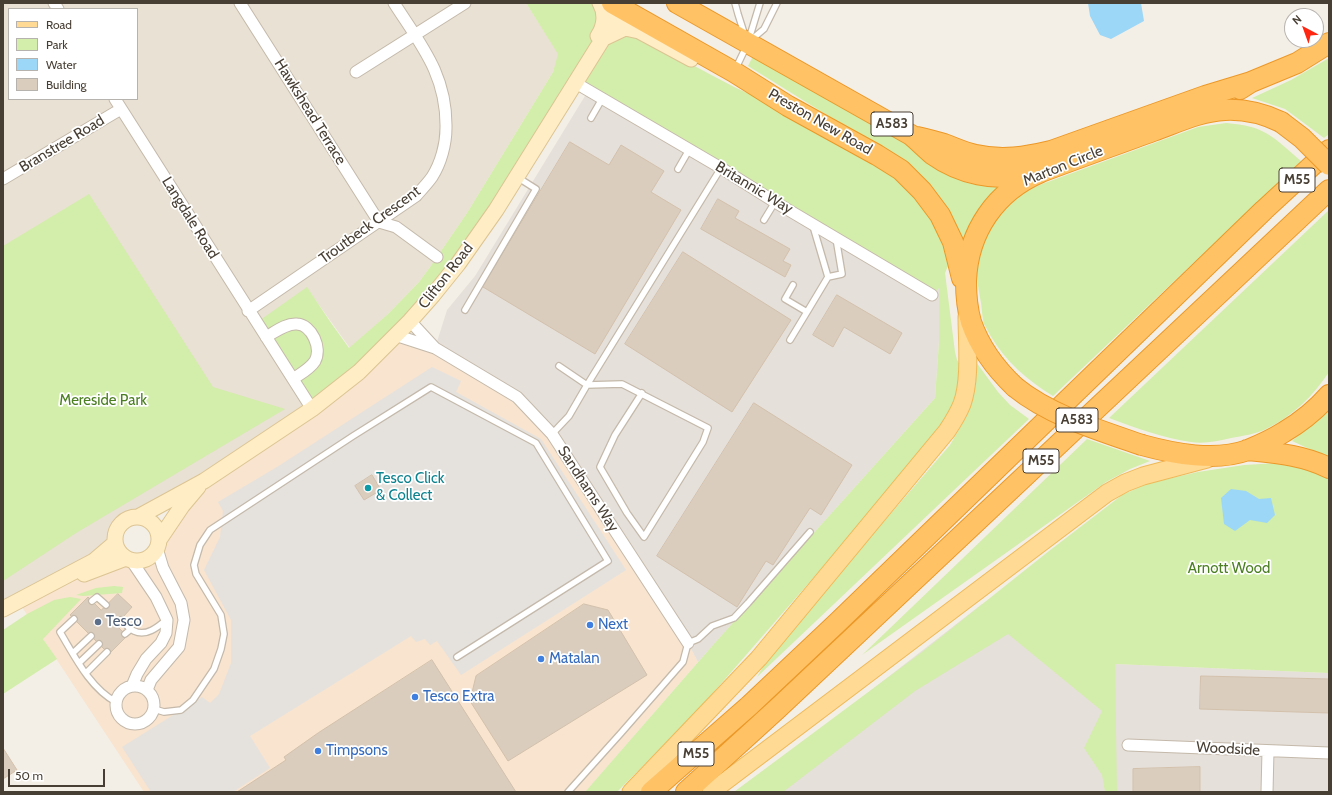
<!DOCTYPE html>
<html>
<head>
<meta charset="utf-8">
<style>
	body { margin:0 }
	#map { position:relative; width:1332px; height:795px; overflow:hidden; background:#f4efe6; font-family:Cabin,sans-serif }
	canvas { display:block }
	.frame { position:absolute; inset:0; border:4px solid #483f34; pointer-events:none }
	.legend { position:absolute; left:8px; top:8px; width:130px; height:92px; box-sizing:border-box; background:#fff; border:1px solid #b6b2ae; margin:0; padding:5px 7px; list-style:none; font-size:12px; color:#483f34 }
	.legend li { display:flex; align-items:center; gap:8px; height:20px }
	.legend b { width:20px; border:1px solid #b6b2ae }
	.north { position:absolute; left:1284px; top:8px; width:40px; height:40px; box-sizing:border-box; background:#fff; border:1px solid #b6b2ae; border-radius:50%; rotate:319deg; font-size:11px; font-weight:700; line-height:16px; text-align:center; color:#483f34 }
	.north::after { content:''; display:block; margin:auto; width:14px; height:18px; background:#ff2712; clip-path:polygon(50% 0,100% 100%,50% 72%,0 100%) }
	.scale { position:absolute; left:8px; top:769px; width:97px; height:18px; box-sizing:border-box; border:2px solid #483f34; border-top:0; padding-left:5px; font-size:12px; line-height:14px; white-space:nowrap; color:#483f34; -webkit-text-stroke:3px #fff; paint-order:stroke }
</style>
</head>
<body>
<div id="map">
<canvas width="1332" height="795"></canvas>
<div class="frame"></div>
<ul class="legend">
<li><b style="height:5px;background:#ffda94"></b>Road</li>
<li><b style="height:11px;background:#d3edaa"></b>Park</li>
<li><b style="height:11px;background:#9cd7f7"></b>Water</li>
<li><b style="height:11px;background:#dacdbd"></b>Building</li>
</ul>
<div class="north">N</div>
<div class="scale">50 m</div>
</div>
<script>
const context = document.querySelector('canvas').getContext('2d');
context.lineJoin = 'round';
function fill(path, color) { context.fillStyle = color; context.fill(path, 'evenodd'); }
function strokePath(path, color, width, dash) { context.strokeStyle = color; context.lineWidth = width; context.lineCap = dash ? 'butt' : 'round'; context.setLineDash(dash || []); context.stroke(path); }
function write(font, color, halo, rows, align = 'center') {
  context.font = font + ' Cabin,sans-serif'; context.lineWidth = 3.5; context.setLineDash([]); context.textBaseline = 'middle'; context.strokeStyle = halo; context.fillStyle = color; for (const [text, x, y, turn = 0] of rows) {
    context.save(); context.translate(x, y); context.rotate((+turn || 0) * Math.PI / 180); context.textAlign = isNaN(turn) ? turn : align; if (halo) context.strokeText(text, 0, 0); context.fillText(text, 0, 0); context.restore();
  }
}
fill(new Path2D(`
	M3,3H526L559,54L553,72L467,213L430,267L419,282L388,314L350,348L307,288L312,409L125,521L117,530L115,543L3,609ZM9,9H137V99H9Z`), '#e9e1d3');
fill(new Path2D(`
	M395,335L435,348L517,397L552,434L688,643L698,662L585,792H144L18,601L45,587L149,558L154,553L182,506L240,456Z`), '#f8e4cf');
fill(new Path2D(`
	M588,91L933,294L939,287V342L935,398L698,662L688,643L552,434L517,397L435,348L447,310L475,276Z
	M982,604L1115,664L1329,673V792H734L843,712Z`), '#e6e0da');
fill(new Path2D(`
	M526,3H600L607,37L625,28C656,45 686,62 717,78C740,90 762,102 788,106L932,202L951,259L945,273L955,352L957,360L959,363L960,386L948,417L854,531L699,709L617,792H585L713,645L935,398L939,342V288L932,295L574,82L458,264L312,409L256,323L307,287L331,323L349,348L388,314L419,282L430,267L467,213L553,72L558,54Z
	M754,54L852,111L901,141L921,155L1001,185L981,207L963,242L851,130L748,66Z
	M1329,58V134L1324,138L1285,109L1252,98L1291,80Z
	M1226,123C1265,126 1272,136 1301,161L1053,396C1027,380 1006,362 990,335C988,331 986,327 984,324C982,317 982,309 981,303C979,291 976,278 977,266C981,232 1006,203 1034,187L1198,127Z
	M89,194L213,387L285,409L76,533L3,581V246Z
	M1329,210V372C1313,396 1293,416 1266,429C1256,434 1242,436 1231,438C1218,441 1204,444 1191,442C1163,438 1136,428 1109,418Z
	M976,362L998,392L1010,405L1029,419L757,677L764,665L830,584L950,445L964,421L972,402Z
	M1329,408V458L1292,441Z
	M1087,439L1150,461L1130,469L1106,482L862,655Z
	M1278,463L1317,472L1329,479V673L1115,664L1117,792H1105L1102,775L1084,748L1102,711L1008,634L915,691L783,792H734L922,652L1049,551L1122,495L1149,483L1198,472L1244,465Z
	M114,586L123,587L122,593L83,596L76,595L96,588Z
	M70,597L81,599L43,639L57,659L3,694V630L27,614L54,600Z`), '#d3edaa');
fill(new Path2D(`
	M432,367L461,381L456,392L541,439L626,570L461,675L437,641L430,645L425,639L416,642L411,636L250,736L270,768L233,792H151L122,747L202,697L210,703L219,694L231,663V620L204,570L220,537L223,511L218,502L277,467Z`), '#e5e2de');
fill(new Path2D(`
	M1088,3H1141L1144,21L1111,39L1100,35L1090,16Z
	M1231,489L1246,491L1259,499L1271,498L1275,515L1267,523L1250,520L1235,531L1224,524L1221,498Z`), '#9cd7f7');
const building = new Path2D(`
	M570,142L609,165L621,145L664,171L651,192L681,210L595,354L483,287Z
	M718,199L739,211L735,218L790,249L783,261L791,265L785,277L701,229Z
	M683,252L791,320L732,412L625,344Z
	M837,295L902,333L890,354L844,327L833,347L813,335Z
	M754,403L852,465L821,515L810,508L773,565L766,561L737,607L657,556Z
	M372,475L381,490L364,500L355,486Z
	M118,594L132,607L116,625L127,636L109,654L70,615L88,597L101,610Z
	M584,604L608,610L647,675L508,761L470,701L476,676Z
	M432,660L516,792H237L286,760L284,757L318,733Z
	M1201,676L1329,679V713L1200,709Z
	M3,748L17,770L3,779Z
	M1200,767V792H1133V769Z`);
fill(building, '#dacdbd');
strokePath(building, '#d3c1ac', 1);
const lane = new Path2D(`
	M735,3L738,14L745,36
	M749,39L760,3
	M751,40L764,29L777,3
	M735,70L746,47
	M591,118L602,99
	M678,169L689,150
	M764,220L775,202
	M813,226L828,277
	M793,285L785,299L807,312L828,277L842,274L836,238
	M465,310L536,189L517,177
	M790,340L807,312
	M559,366L587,385L721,168
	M552,434L569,416L587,385L622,384L708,428L703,442L644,537L627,513L600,467L615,435L642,393
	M92,601L97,597L106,605
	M74,619L60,632C75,657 90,688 116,702
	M121,620C125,623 129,629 134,631C146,637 158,627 166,620
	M125,634L131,629
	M73,653L91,636
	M79,663L99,644
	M86,673L107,652
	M154,709L164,712L181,710L193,700L214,669L221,649L224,634L221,615L196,574L194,565L200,545L210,530L353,436L431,387L536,443L608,561L457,657
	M568,792L621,733L683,662L688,643L698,639L712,626L734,618L748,603L810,532`);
const street = new Path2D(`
	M54,3L58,9
	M240,3L379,222L396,227L437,257
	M356,72L465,3
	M574,82L721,168L775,202L932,295
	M115,99L312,409
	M3,179L121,109
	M248,311L416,196C421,190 427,184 432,177C441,163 446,144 446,128C447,75 421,45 394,3
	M410,321L434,347
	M395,335L435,348L517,397L552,434L688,643
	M266,337C275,332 286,323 297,324C312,325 322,348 315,361C310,369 300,374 293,379
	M131,560L156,597L167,620L166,633L161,643L146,659L137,674L132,686
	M116 705a19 19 0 1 1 38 0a19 19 0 1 1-38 0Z
	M147,690L151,680L179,647L184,620L181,603L163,568L157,548
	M1128,745L1329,753
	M1267,792L1268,751`);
const secondary = new Path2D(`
	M598,36C605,26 606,13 600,3
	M604,38L625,28L639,31L691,59
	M138,517L204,481L312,409L359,372L410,321L433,295L458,264L496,210L622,8L627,3
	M115 539a22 22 0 1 1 44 0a22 22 0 1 1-44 0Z
	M159,540L182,506L198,487
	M84,574L126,558
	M3,609L94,561L115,543`);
const primary = new Path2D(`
	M631,792L759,658L947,431C953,422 958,414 962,404C971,379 967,342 967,316
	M711,792L1107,493L1125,483L1143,476L1207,459`);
const highway = new Path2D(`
	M612,3L734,72L788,106L877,155L901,170L922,191L940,215L953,242L962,278
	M677,3L911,135C918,141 925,148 932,154C960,174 996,182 1029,174
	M1240,89L1251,82L1297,63L1329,43
	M917,137C926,139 935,141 944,144C955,148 965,153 976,155C1002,161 1026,157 1051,151L1205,96L1251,82
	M1015,387C996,369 980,348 971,322C967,308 966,295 966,281C968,231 996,191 1041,172C1078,158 1115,145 1153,131C1176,123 1200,111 1225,110C1244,109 1264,114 1281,122
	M1142,445C1175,454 1215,462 1248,450C1260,445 1273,439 1284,432C1301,422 1316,410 1329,395
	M1247,450C1276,453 1303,455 1329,468
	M651,792L749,706L837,623L1264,210L1329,150
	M686,792L777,709L1329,190`);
strokePath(lane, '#c4b9aa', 8);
strokePath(street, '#c4b9aa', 13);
strokePath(secondary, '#dcc493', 17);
strokePath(primary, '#efb959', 19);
strokePath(highway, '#ec9828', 22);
strokePath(lane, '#fff', 5.5);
strokePath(street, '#fff', 11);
strokePath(secondary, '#ffedc5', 15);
strokePath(primary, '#ffda94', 17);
strokePath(highway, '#ffc366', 20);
const highwayBridge = new Path2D(`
	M1281,122L1302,138L1329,165
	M1015,387C1049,415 1101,431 1142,445`);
strokePath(highwayBridge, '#ec9828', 22, []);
strokePath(highwayBridge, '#ffc366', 20);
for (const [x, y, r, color] of [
	[368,488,4,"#0f9aa8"],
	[98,622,4,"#5c6f8a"],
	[590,625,4,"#3f7fe0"],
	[541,659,4,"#3f7fe0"],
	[415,697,4,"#3f7fe0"],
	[318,751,4,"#3f7fe0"]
]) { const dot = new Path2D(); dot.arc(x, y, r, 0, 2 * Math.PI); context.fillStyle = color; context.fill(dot); strokePath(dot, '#fff', 1.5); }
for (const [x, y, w] of [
	[892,124,42],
	[1297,180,36],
	[1077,420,42],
	[1041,461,36],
	[696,754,36]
]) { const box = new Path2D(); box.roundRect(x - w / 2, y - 12, w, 24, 3); context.fillStyle = '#fff'; context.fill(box); strokePath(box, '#483f34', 1); }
write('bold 14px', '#483f34', null, [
	["A583",892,124],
	["M55",1297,180],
	["A583",1077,420],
	["M55",1041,461],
	["M55",696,754]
]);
write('15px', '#483f34', '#fff', [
	["Hawkshead Terrace",310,112,58],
	["Preston New Road",820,122,30],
	["Branstree Road",62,144,-31],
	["Marton Circle",1063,166,-22],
	["Britannic Way",754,188,31],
	["Langdale Road",190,218,58],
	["Troutbeck Crescent",370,225,-36],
	["Clifton Road",446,276,-52],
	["Sandhams Way",588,489,57],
	["Woodside",1228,749,3]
]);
write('15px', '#4b7f22', '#fff', [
	["Mereside Park",103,401],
	["Arnott Wood",1229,569]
]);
write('15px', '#0d838f', '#fff', [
	["Tesco Click",376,479],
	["& Collect",376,496]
], 'left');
write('15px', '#4e5e75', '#fff', [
	["Tesco",106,622]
], 'left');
write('15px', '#366cbe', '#fff', [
	["Next",598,625],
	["Matalan",549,659],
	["Tesco Extra",423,697],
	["Timpsons",326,751]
], 'left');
</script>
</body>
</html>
